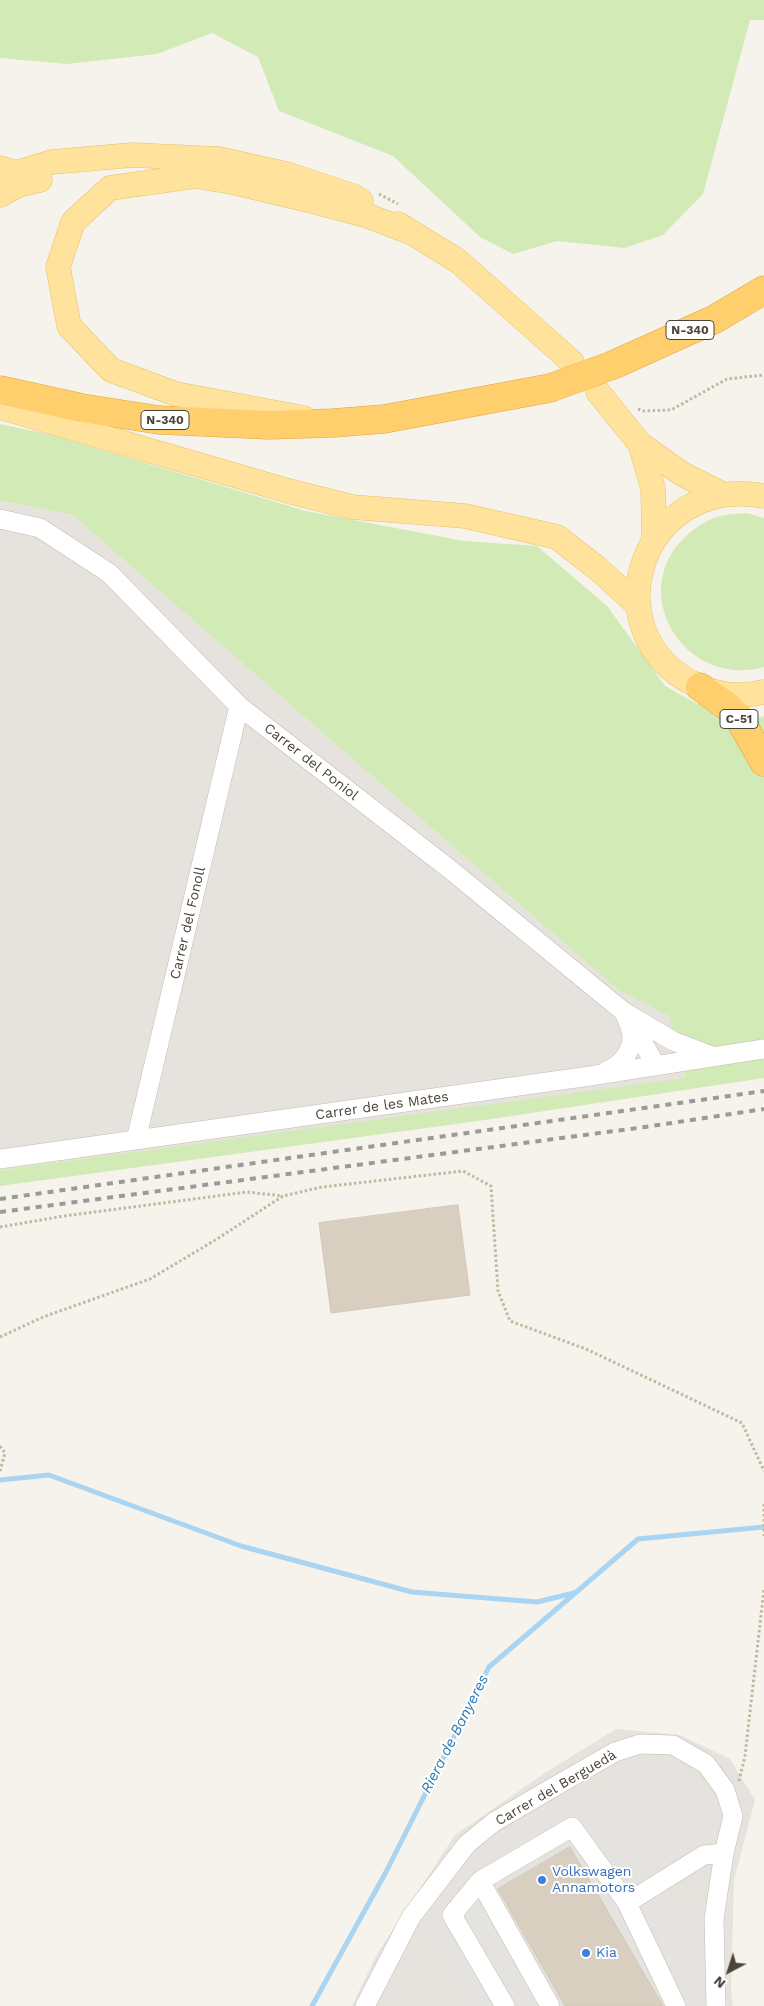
<!DOCTYPE html>
<html>
<head>
<meta charset="utf-8">
<style>
	body { margin:0 }
	#map { position:relative; width:764px; height:2006px; overflow:hidden; background:#f6f3ec; font-family:"Work Sans",sans-serif }
	canvas { display:block }
	.north { position:absolute; left:704px; top:1946px; width:50px; height:50px; -webkit-text-stroke:4px #fff; paint-order:stroke; rotate:220deg; font-size:14px; font-weight:700; line-height:20px; text-align:center; color:#4b4439 }
	.north::after { content:''; display:block; margin:auto; width:18px; height:22px; background:#4b4439; clip-path:polygon(50% 0,100% 100%,50% 72%,0 100%) }
</style>
</head>
<body>
<div id="map">
<canvas width="764" height="2006"></canvas>
<div class="north">N</div>
</div>
<script>
const context = document.querySelector('canvas').getContext('2d');
context.lineJoin = 'round';
function fill(path, color) { context.fillStyle = color; context.fill(path, 'evenodd'); }
function strokePath(path, color, width, dash) { context.strokeStyle = color; context.lineWidth = width; context.lineCap = dash ? 'butt' : 'round'; context.setLineDash(dash || []); context.stroke(path); }
function write(font, color, halo, rows, align = 'center') {
  context.font = font + ' "Work Sans",sans-serif'; context.lineWidth = 4; context.setLineDash([]); context.textBaseline = 'middle'; context.strokeStyle = halo; context.fillStyle = color; for (const [text, x, y, turn = 0] of rows) {
    context.save(); context.translate(x, y); context.rotate((+turn || 0) * Math.PI / 180); context.textAlign = isNaN(turn) ? turn : align; if (halo) context.strokeText(text, 0, 0); context.fillText(text, 0, 0); context.restore();
  }
}
fill(new Path2D(`
	M0,501L71,514L618,990L670,1016L685,1079L0,1170Z
	M616,1729L680,1735L730,1759L755,1800L734,1880L731,1990L733,2006H352L377,1954L455,1835L542,1775Z`), '#e6e2dd');
fill(new Path2D(`
	M0,0H764V20H750L703,194L663,235L625,248L557,241L513,254L480,237L393,156L279,111L258,57L212,33L157,54L67,64L0,58Z
	M0,424L48,434L306,511L464,541L537,546L607,606L665,686L697,704L759,718L764,716V1078L485,1120L0,1186V1170L685,1078L669,1016L618,990L71,514L0,501Z
	M747,513L764,518V667C685,689 626,593 685,537C696,527 707,519 721,516C729,514 739,514 747,513Z`), '#d2eab5');
fill(new Path2D(`
	M645,1772H668L695,1791L709,1835L641,1883L650,1902L695,1908L692,1977L694,2006H479L435,1931L472,1877L503,1849L619,1782Z`), '#e5e3e0');
strokePath(new Path2D(`
	M0,1480L49,1475L241,1546L412,1592L537,1602L574,1593
	M312,2006L386,1872L489,1667L638,1539L764,1527`), '#a9d4f2', 5);
const building = new Path2D(`
	M458,1205L470,1295L331,1313L319,1223Z
	M570,1847L663,2006H565L498,1889Z`);
fill(building, '#d8cfc1');
strokePath(building, '#d3c7b4', 1);
const minor = new Path2D(`
	M0,519L40,528L109,573L239,706L452,871L624,1012L673,1041L712,1056
	M631,1021L656,1066
	M606,1071C620,1066 630,1054 632,1039C633,1031 627,1020 624,1012
	M136,1140L239,706
	M0,1159L590,1076L764,1049
	M480,1881L452,1915L505,2006
	M627,1903L704,1855L724,1853
	M365,2006L411,1917L467,1844L494,1822L547,1791L615,1752L640,1744L673,1745L706,1764L725,1790L731,1809L733,1816L724,1853L714,1919L716,2006
	M550,2006L480,1881L572,1827L627,1903L676,2006`);
const major = new Path2D(`
	M0,168L16,173L52,162L132,155L219,159L290,175L353,196L361,201
	M0,195L18,185L40,180
	M398,224L458,261L572,362
	M598,392L640,444L682,474L722,494
	M0,407L292,492L352,507L465,516L557,537L597,568L639,606
	M304,418L176,394L111,370L69,326L58,267L73,222L110,188L195,176L232,182L308,200L368,216L410,232
	M640,444L653,488L654,539
	M764,496C641,473 590,632 694,684C716,695 740,698 764,692`);
const highway = new Path2D(`
	M613,365L715,319L764,290
	M0,390L82,408L159,420L269,425L333,423L384,419L550,388
	M700,687L728,707L740,720L764,762`);
strokePath(minor, '#c2bbae', 20);
strokePath(major, '#e6c16a', 25);
strokePath(highway, '#e0a43c', 29);
strokePath(new Path2D(`
	M379,194L398,204
	M638,409L643,411L671,410L727,379L764,375
	M0,1227L64,1216L247,1192L283,1196
	M0,1337L43,1317L150,1279L217,1239L283,1196L322,1187L463,1171L491,1186L498,1291L510,1321L586,1349L742,1423L764,1471
	M0,1446L5,1453L0,1471
	M764,1504V1536
	M739,1781L745,1756L764,1589`), '#c4b79f', 3, [2.5, 2.5]);
strokePath(minor, '#fff', 19);
strokePath(major, '#ffe39c', 24);
strokePath(highway, '#ffcf6e', 28);
strokePath(new Path2D(`
	M0,1199L764,1091
	M0,1212L645,1127L764,1109`), '#9a9a9a', 4, [6, 6]);
const highwayBridge = new Path2D(`
	M550,388L613,365`);
strokePath(highwayBridge, '#e0a43c', 29, []);
strokePath(highwayBridge, '#ffcf6e', 28);
for (const [x, y, r, color] of [
	[542,1880,5,"#3f7fe0"],
	[586,1953,5,"#3f7fe0"]
]) { const dot = new Path2D(); dot.arc(x, y, r, 0, 2 * Math.PI); context.fillStyle = color; context.fill(dot); strokePath(dot, '#fff', 2); }
for (const [x, y, w] of [
	[690,330,48],
	[165,420,48],
	[739,719,38]
]) { const box = new Path2D(); box.roundRect(x - w / 2, y - 9.5, w, 19, 4); context.fillStyle = '#fff'; context.fill(box); strokePath(box, '#4b4439', 1); }
write('bold 12px', '#4b4439', null, [
	["N-340",690,330],
	["N-340",165,420],
	["C-51",739,719]
]);
write('14px', '#4b4439', '#fff', [
	["Carrer del Poniol",311,762,38],
	["Carrer del Fonoll",188,923,-77],
	["Carrer de les Mates",382,1106,-8],
	["Carrer del Berguedà",556,1788,-30]
]);
write('14px', '#366cbe', '#fff', [
	["Volkswagen",552,1872],
	["Annamotors",552,1888],
	["Kia",596,1953]
], 'left');
write('italic 15px', '#2e7ab2', '#fff', [
	["Riera de Banyeres",455,1734,-63]
]);
</script>
</body>
</html>
